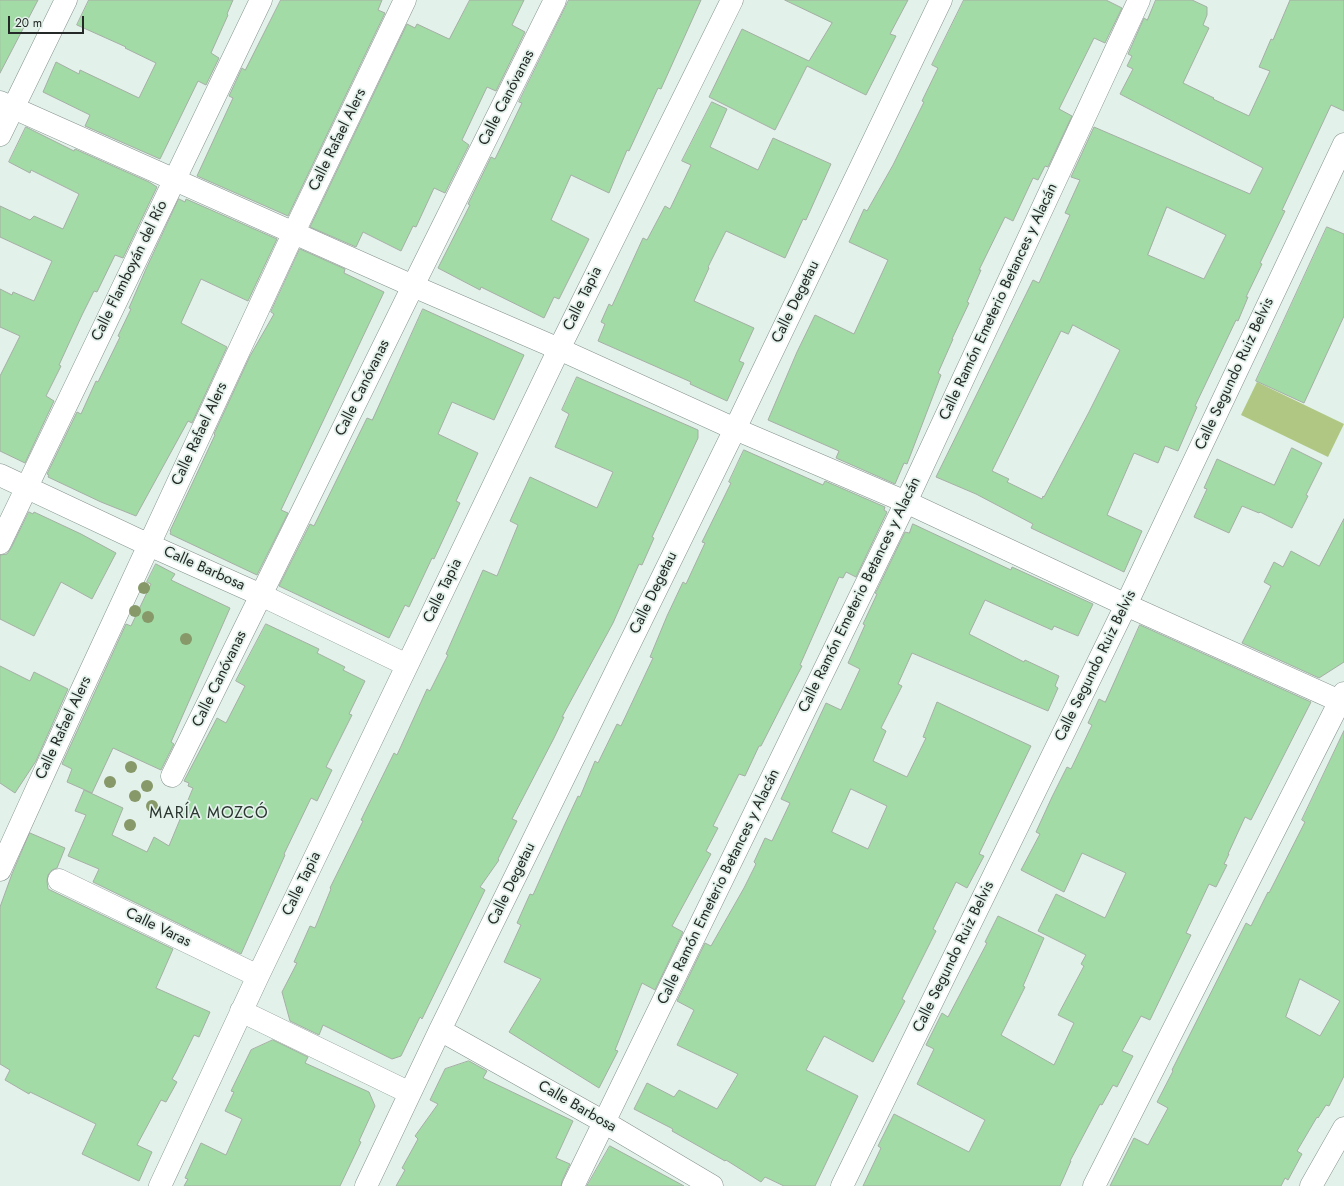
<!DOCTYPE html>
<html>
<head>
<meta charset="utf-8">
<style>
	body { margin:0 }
	#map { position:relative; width:1344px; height:1186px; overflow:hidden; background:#e2f1ea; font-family:Jost,sans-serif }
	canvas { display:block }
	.scale { position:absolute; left:8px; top:16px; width:76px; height:18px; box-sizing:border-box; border:2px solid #242927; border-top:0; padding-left:5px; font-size:12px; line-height:14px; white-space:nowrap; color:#242927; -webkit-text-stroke:3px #e2f1ea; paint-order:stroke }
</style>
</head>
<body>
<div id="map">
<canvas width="1344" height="1186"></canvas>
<div class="scale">20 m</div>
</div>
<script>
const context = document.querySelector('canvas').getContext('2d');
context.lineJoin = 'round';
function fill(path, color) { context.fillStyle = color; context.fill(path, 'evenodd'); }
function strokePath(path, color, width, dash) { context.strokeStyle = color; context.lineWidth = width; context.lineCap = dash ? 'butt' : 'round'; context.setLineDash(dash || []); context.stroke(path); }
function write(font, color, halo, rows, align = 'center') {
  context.font = font + ' Jost,sans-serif'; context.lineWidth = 3.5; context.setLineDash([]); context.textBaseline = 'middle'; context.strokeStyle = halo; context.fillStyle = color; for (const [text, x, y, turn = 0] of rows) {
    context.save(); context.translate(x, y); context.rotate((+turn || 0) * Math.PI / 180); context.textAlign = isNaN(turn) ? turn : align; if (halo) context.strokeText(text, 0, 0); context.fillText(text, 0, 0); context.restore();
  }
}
fill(new Path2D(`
	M1257,382L1344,424L1328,457L1241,415Z`), '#b0c783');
const building = new Path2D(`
	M0,0H38L0,73Z
	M89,0H233L227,14L228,15L211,53L219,58L206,85L198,81L160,159L85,126L90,115L43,92L56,62L79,74L80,70L139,98L156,63L125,48L126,47L77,25Z
	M281,0H382L378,10L385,13L288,216L197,176L233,98L229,96L242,68L245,70Z
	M470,0H524L512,25L525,32L496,91L487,87L462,140L469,145L445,193L434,188L416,227L413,226L401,251L363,232L356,247L310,227L407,24L415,28L417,24L449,39Z
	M569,0H701L661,89L658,88L629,151L627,150L609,193L571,175L551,220L589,239L559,299L554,297L544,318L481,287L480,290L438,268L470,205L468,204L491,157L495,159L509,130L522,103L519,102Z
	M785,0H908L890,34L896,36L866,95L807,66L775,130L709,97L742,29L809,61L832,23Z
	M964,0H1106L1122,8L1105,43L1094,38L1059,109L1072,116L1048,167L1045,166L1038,180L1033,178L1013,221L1005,217L979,270H981L967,302L969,303L952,339H953L938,373L941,375L907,464L904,463L895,484L836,458L839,451L768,420L797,352L815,315L854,334L888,260L849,242L864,209L867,211L893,165L924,102L922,101L938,68L932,65Z
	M1156,0H1192L1207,7V15L1203,25L1209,28L1183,83L1214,98L1213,99L1249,116L1270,71L1259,67L1271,39L1273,40L1290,0H1344V111L1331,105L1282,210L1285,211L1260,263L1262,264L1246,297H1248L1238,321L1236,320L1195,406L1197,407L1178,451L1165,446L1158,463L1134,453L1107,515L1142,531L1124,572L1031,528L1033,524L976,494L936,477L1033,280L1039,283L1070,215L1065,213L1080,180L1071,177L1094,127L1250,194L1263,168L1120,94L1133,69L1127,66L1132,56L1128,54L1144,18L1147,20ZM1167,207L1226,235L1204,279L1148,255ZM1073,325L1120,350L1089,412L1044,497L1043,496L1042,499L1007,482L1009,479L992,471L1061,331L1068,334Z
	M712,102L727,109L710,147L758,170L773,138L831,164L806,220L803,219L785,258L726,231L708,267L709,268L694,301L754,328L739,361L744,363L727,401L690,384L691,382L598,341L605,324L601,322L609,304L612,306L643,238L647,240L665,206L670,209L691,165L682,161Z
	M26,127L74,151L75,149L149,182L157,187L123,258L115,255L97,292L94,291L82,315L59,365L61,366L46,396L54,401L25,463L0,451V376L20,336L0,327V289L12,295L13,292L34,301L52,261L0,237V206L30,220L34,216L63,229L79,194L31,170L30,173L9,162Z
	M179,199L185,202L186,199L277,239L248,301L201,279L181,323L227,347L192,423L188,421L136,516L101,502L48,477L49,475L47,474L77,412L81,414L96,381L98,382L120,337L118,336L131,309L129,308L146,269Z
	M1327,227L1344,234V316L1304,403L1256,381Z
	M300,249L345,269L344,273L384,292L281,510L288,513L257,575L170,534L171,532L170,531L215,435L214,434L250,356L274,314L271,312Z
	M423,309L524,355L494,420L452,402L438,434L478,453L456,501L460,503L434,559L432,558L409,607L405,605L389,638L279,586L310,524L314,526L367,418L372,420Z
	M577,377L698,430V438L652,537L654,538L642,565L639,564L613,623L562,717H564L554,738L512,819L517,821L498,859L499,860L480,887L485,890L422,1019L420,1017L401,1056L392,1059L323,1025L319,1035L290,1021L282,992L297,963L294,962L310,926L315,928L331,889L330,888L363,821L361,820L394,753L397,755L427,689L430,691L448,655L446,654L483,570L497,576L518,525L510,521L530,477L597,508L613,472L555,447L569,414L562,410Z
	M1292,448L1322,463L1306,495L1308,496L1292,528L1260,512L1259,513L1242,506L1229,533L1194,517L1207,489L1204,488L1217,459L1274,485Z
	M744,450L823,485L825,481L885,507L884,510L887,512L856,577L846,572L843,578L839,577L800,665L802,666L788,693L761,746H759L745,776L739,774L713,826L718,828L706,851L711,854L672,926L683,932L655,990L642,983L615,1050L618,1051L599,1088L509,1032L541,979L504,962L521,925L517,923L530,894L533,895L564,826L578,796L580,797L595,761L598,763L617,724L621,726L653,658L650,657L667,616L683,582L686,584L705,543L702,542L731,483L729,482Z
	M29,512L33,514L34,512L81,534L116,553L92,599L61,582L34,636L0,619V555L7,554L11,548Z
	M1344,519V662L1319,678L1242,643L1271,586L1264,582L1274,562L1283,567L1291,551L1319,566Z
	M913,524L1011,570L1012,567L1093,604L1078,636L1054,626L1052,630L985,600L969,634L1024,662L1025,660L1059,676L1055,686L1058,688L1048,711L912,653L898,684L902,686L881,728L886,731L873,761L907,777L926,738L923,737L937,702L1031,746L979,854L984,856L967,888L956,882L933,929L936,931L902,999L905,1001L873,1062L824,1036L806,1070L858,1096L815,1186H784L765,1177L761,1182L726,1160L725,1161L672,1131L673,1129L634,1109L647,1083L674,1097L679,1090L717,1109L738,1074L677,1045L694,1010L677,1001L705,943L711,946L744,888L756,864L754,862L765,838L772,841L790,803L781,799L826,703L841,710L860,669L848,663L865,625L863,624L877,594L875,593L877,590L905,532L909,533ZM851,789L887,806L868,849L832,832Z
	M156,564L175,574L171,580L230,608L171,742L174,744L161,770L113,748L92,793L67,782L72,769L62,764L126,624L131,626L151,584L147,582Z
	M266,624L319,649L317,653L345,667L343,670L365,681L349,714L352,715L326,767L332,770L317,801L311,798L284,854L285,855L241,954L93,882L99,869L68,856L86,815L75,811L84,790L123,808L112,835L147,852L154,837L169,846L193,788L188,786L189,783L184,781L217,718L226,723L245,686L236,681Z
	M1140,625L1311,702L1251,820L1245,817L1228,854H1229L1224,864L1227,865L1216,887L1209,884L1186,933L1191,935L1150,1020L1141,1016L1122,1051L1133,1056L1117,1087L1113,1085L1102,1105L1100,1104L1070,1161H1071L1060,1186H863L881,1148L878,1146L894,1114L969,1152L985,1120L917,1084L934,1049L926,1045L942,1013L948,1017L987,943L985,942L998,916L1044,938L1023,986L1025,987L1001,1035L1054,1065L1074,1023L1058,1015L1084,966L1081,964L1086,955L1038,931L1056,894L1105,918L1126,873L1082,853L1064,892L1021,870L1040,834L1036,832L1052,797L1067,767L1071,769L1092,725L1088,723L1099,699L1105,702Z
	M0,666L30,681L34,672L68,689L36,761L15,793L0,783Z
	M1344,731V1076L1329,1106L1326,1105L1318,1118L1317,1117L1297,1151L1302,1154L1288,1180L1285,1178L1281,1186H1110L1134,1138L1148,1145L1168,1108L1157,1102L1173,1071L1172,1070L1246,923L1251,926L1268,892L1269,893L1305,822L1302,820ZM1300,979L1340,1001L1320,1036L1286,1017Z
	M30,833L65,848L57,868L52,870L48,875L47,881L48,889L173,949L156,988L210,1012L199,1037L194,1035L176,1072L172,1079L177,1082L166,1102L161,1100L137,1145L152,1152L139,1181L82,1154L96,1124L30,1092L29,1094L5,1080L10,1070L0,1064V907L12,874Z
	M273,1040L308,1057L305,1063L369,1092L375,1106L359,1141L361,1142L340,1186H184L188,1179L185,1178L201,1143L226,1155L242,1119L225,1111L234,1092L231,1091L251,1050Z
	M469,1061L487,1071L483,1078L573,1121L556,1158L570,1164L562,1181L561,1186H396L405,1170L402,1168L418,1139L415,1136L438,1104L430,1100L445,1069Z
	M610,1146L684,1186H587Z`);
fill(building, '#a2dba5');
strokePath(building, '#a5aea5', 1);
const street = new Path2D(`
	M0,102L413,286L559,349L735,429L906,502L1126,605L1344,703
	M0,135L66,0
	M0,475L149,545L261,595L407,665
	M0,543L261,0
	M172,776L413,286L555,0
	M0,870L78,698L294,232L405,0
	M59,880L258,976
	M241,1011L410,1093
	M440,1030L604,1122L712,1186
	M160,1186L258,976L559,349L732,0
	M366,1186L440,1030L735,429L941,0
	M573,1186L906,502L1139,0
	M842,1186L1126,605L1344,144
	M1094,1186L1344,693
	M1311,1186L1344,1128`);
strokePath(street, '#84928c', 23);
strokePath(street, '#fff', 22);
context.fillStyle = '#879869';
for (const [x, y] of [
	[144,588],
	[135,611],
	[148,617],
	[186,639],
	[131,767],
	[110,782],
	[147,786],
	[135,796],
	[152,806],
	[130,825]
]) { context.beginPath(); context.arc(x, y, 6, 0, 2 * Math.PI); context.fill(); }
write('15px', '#242927', '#e2f1ea', [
	["Calle Canóvanas",507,98,-63],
	["Calle Rafael Alers",338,140,-64],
	["Calle Flamboyán del Río",130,271,-64],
	["Calle Tapia",583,299,-64],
	["Calle Degetau",796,302,-64],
	["Calle Ramón Emeterio Betances y Alacán",999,302,-65],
	["Calle Segundo Ruiz Belvis",1235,374,-65],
	["Calle Canóvanas",363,388,-64],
	["Calle Rafael Alers",200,434,-65],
	["Calle Barbosa",204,569,24],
	["Calle Tapia",443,591,-64],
	["Calle Degetau",654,593,-64],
	["Calle Ramón Emeterio Betances y Alacán",860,595,-64],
	["Calle Segundo Ruiz Belvis",1096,666,-64],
	["Calle Canóvanas",220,679,-64],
	["Calle Rafael Alers",64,728,-65],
	["Calle Tapia",302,884,-64],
	["Calle Degetau",512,884,-64],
	["Calle Ramón Emeterio Betances y Alacán",719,887,-64],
	["Calle Varas",158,928,26],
	["Calle Segundo Ruiz Belvis",954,957,-64],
	["Calle Barbosa",577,1107,30]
]);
context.letterSpacing = '1px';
write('16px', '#2b3631', '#e2f1ea', [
	["MARÍA MOZCÓ",209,814]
]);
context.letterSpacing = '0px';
</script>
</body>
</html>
